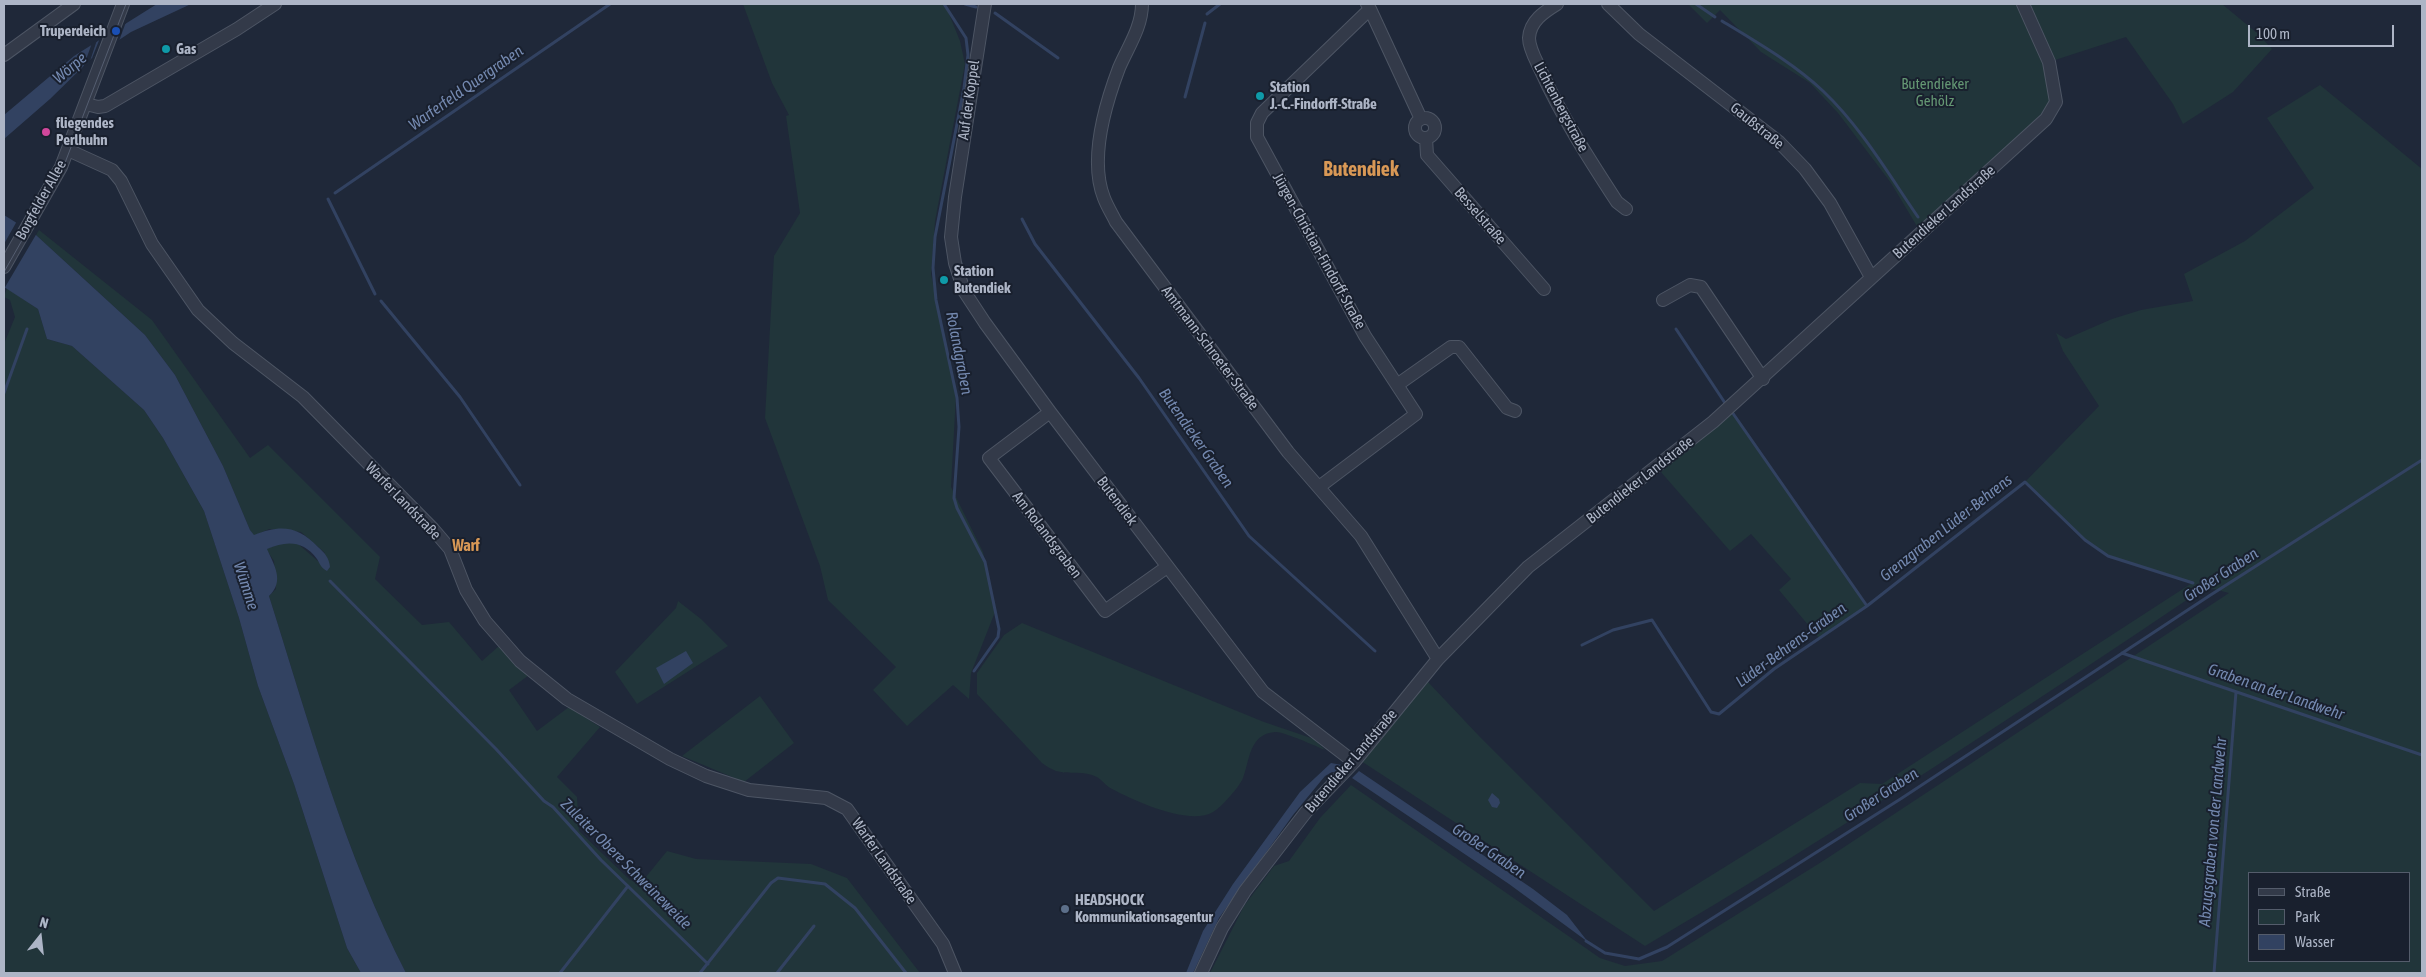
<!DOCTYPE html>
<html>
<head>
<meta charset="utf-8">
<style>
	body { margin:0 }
	#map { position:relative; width:2426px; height:977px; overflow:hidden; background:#1f2839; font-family:"Asap Condensed",sans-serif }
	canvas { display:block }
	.frame { position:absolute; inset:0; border:5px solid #adb5c6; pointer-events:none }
	.legend { position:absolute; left:2248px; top:872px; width:162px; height:90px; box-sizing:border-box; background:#19202e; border:1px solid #545c6b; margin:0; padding:6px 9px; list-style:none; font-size:15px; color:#adb5c6 }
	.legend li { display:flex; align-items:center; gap:10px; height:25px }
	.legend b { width:25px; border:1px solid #545c6b }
	.north { position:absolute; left:15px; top:912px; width:50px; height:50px; -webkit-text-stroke:4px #19202e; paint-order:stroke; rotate:16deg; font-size:14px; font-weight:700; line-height:20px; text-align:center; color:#adb5c6 }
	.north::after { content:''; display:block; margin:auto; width:18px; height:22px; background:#adb5c6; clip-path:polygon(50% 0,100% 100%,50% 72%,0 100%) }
	.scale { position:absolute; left:2248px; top:25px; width:146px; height:22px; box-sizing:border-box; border:2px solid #adb5c6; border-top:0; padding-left:6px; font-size:15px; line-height:18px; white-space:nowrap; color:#adb5c6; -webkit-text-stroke:4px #19202e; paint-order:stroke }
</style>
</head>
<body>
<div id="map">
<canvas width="2426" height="977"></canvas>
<div class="frame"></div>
<ul class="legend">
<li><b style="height:6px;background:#333a49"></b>Straße</li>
<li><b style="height:14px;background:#21353a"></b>Park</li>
<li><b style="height:14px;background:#324261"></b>Wasser</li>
</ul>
<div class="north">N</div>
<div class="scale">100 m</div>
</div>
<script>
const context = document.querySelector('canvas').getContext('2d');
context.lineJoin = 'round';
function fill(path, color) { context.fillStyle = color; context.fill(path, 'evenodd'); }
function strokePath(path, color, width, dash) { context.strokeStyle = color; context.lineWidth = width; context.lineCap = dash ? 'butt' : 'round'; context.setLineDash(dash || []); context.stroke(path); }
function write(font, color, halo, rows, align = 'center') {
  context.font = font + ' "Asap Condensed",sans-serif'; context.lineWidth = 4; context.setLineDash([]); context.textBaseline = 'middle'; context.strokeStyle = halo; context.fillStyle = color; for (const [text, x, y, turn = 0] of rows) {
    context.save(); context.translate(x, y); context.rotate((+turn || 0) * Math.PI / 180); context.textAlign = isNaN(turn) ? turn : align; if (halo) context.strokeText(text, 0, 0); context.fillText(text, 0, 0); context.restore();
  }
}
fill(new Path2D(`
	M743,4H945L960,41L965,64L935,221L931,274L956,394L951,487L983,552L995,612L971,673L969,699L953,685L907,726L873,690L896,667L828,600L820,566L765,418L774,256L800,213L786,116L789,115L772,83Z
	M1688,4H2018L2043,64L2051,104L1993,163L1918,228L1891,183L1838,113L1810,83L1761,52L1720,10L1707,23Z
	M2030,4H2222L2257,33L2272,49L2233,92L2183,124L2173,104L2126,37L2055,60Z
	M2320,85L2422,169V973H1210L1244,906L1274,866L1289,861L1320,818L1351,785L1600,958L1625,966L1662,961L1823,861L2229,593L2206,587C2022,711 1837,833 1645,946L1361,761L1428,682L1480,737L1654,911L1860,783L1882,784L2192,583L2108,556L2085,540L2025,482L2099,406L2063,351L2056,333L2066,339L2112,319L2141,310L2193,301L2184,274L2245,241L2314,188L2267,118ZM2250,873H2410V961H2250Z
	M39,230L152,320L250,458L268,445L380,557L375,579L422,625L449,622L482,661L499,646L529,675L509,690L537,731L569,707L600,727L557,777L577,797L579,831L630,880L641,883L667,851L696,859L811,864L847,878L920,973H406C345,854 309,723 269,596L276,589L274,561L266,549L281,543H297L319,562L325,553L301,532L269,529L254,536L250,530L223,466L175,375L145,335L36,235Z
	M7,288L38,309L47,339L72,346L144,410L163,438L204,511L239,618L258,686L294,784L347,948L361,973H4V344L15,317L10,300L4,297Z
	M1732,412L1867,606L1819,638L1779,590L1791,579L1751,534L1730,551L1660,471Z
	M678,601L701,619L728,646L637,704L615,672L676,608Z
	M1022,623L1264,722L1314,739L1325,750C1316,746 1282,731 1275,732C1249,734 1250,760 1243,778C1240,786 1221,808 1213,812C1189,826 1135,801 1112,789C1106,786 1102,780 1097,777C1084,770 1069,775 1056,771C1051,769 1046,766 1042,763L977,694V673L1004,635Z
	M760,696L794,743L744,782L682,756Z`), '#21353a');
fill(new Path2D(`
	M157,4H191L131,32L92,58L50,99L4,139V115L74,56Z
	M4,215L36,235L145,335L175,375L223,466L250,530L254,535C281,524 298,526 318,547C325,553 329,558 330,567L327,571C321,568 320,564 317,559C303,540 286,541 267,549C274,565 285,581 269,596C309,723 345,854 406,973H361L347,948L294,784L258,686L239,618L204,511L163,438L144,410L72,346L47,339L38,309L4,287Z
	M686,651L693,663L664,684L656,668Z
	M1331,763L1347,766L1340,773L1332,772L1325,776L1293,815L1219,918L1193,973H1186L1203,931L1233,884L1300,792Z
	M1359,771L1533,889L1567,915L1588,942L1509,884L1352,778Z
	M1492,793L1499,799L1500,803L1497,808L1492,807L1488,800Z`), '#324261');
fill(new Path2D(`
	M126,22L119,41L92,58L100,38Z
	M97,40L89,64L83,68L92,43Z
	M17,221L37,233L4,289V244Z`), '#1f2839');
strokePath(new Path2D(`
	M944,4L966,38L968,55L964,88L935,237L933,268L936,300L957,398L959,427L954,498L957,508L985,562L999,629L998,637L974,671
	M965,4L976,7
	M1696,4L1715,17
	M995,13L1058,58
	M1207,14L1220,4
	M1722,21C1758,43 1793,63 1823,91C1861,127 1889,175 1918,217
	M1185,97L1205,23
	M335,193L610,4
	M328,199L375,294
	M1022,219L1035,244L1139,378L1249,536L1375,651
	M381,301L460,397L520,485
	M1676,329L1725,403
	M4,393L27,329
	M330,581L496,749L544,801L553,807L601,860L708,964
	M1867,606L2025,482L2085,540L2108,556L2193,583
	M1582,645L1613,630L1652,620L1711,712L1719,714L1774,669L1867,606L1732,412
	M2122,653L2422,755
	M1586,941L1605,953L1639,959L1667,947L1902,798L2209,596L2422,460
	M560,973L628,886
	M700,973L771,883L778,878L825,884L855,908L906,973
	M777,973L814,926
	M2214,973L2236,692`), '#324261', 3);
const minor = new Path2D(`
	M985,4L955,197L951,237L955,263L964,291L985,323L1050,412L1263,692L1354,762
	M1142,4C1142,27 1128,47 1119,68C1105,105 1089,160 1104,198C1107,206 1112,214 1116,222L1288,452L1361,536L1438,659
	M1557,4C1544,12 1530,21 1529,38C1529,49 1537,62 1541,71C1562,117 1589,159 1617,202L1626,209
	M1608,4L1639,34L1779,142L1805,169L1830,203L1871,277
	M1370,9L1421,119
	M4,55L74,4
	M86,104L98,107L105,106L237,29L275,4
	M1415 128a10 10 0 1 1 20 0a10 10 0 1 1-20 0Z
	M1426,138L1427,155L1544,289
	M68,150L112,170L121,181L152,244L198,310L233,343L303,397L433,529L450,549L466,590L485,621L520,661L567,699L670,759L706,776L749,790L826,798L847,809L943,944L955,973
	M4,267L61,167L123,4
	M1663,300L1690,285L1701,287L1763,379
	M1397,385L1451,347H1459L1507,408L1515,411
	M1050,412L989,458L1105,611L1167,567
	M1319,487L1416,414L1365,336L1257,137V123L1262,113L1370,9L1367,4
	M1201,973L1222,928L1245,891L1306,812L1354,762L1438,659L1528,567L1713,422L2046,119L2056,102L2049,62L2023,4`);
strokePath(minor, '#4d5564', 14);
strokePath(minor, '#333a49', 12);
strokePath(new Path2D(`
	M4,272L63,168L126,4`), '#555e71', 1);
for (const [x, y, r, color] of [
	[116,31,5,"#1a4fb4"],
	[166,49,5,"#0f9aa8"],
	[1260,96,5,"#0f9aa8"],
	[46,132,5,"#d1479c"],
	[944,280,5,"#0f9aa8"],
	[1065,909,5,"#5c6f8a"]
]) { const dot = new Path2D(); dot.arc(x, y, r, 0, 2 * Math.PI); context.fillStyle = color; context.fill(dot); strokePath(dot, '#19202e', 2); }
write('bold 15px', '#adb5c6', '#19202e', [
	["Truperdeich",106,31,"right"],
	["Gas",176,49],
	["Station",1270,87],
	["J.-C.-Findorff-Straße",1270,104],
	["fliegendes",56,123],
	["Perlhuhn",56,140],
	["Station",954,271],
	["Butendiek",954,288],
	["HEADSHOCK",1075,900],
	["Kommunikationsagentur",1075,917]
], 'left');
write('15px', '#649773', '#19202e', [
	["Butendieker",1935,84],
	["Gehölz",1935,101]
]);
write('15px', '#adb5c6', '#19202e', [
	["Auf der Koppel",969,100,-82],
	["Lichtenbergstraße",1561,107,62],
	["Gaußstraße",1757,126,39],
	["Borgfelder Allee",41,200,-61],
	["Butendieker Landstraße",1944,212,-42],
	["Besselstraße",1480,216,49],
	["Jürgen-Christian-Findorff-Straße",1319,251,61],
	["Amtmann-Schroeter-Straße",1210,348,53],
	["Butendieker Landstraße",1640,480,-38],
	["Warfer Landstraße",403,501,46],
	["Butendiek",1117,501,53],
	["Am Rolandsgraben",1047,535,53],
	["Butendieker Landstraße",1351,761,-49],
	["Warfer Landstraße",884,861,55]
]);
write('italic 16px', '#7489b0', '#19202e', [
	["Wörpe",70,68,-40],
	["Warferfeld Quergraben",466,88,-35],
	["Rolandgraben",959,353,79],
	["Butendieker Graben",1196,438,55],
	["Grenzgraben Lüder-Behrens",1946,528,-38],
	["Großer Graben",2221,575,-33],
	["Wümme",246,586,72],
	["Lüder-Behrens-Graben",1791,645,-36],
	["Graben an der Landwehr",2276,692,19],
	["Großer Graben",1881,795,-33],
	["Abzugsgraben von der Landwehr",2213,832,-85],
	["Großer Graben",1489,851,34],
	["Zuleiter Obere Schweineweide",626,864,45]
]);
write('bold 16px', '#d89856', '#19202e', [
	["Warf",466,546]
]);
write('bold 20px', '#d89856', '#19202e', [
	["Butendiek",1361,170]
]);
</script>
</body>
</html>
